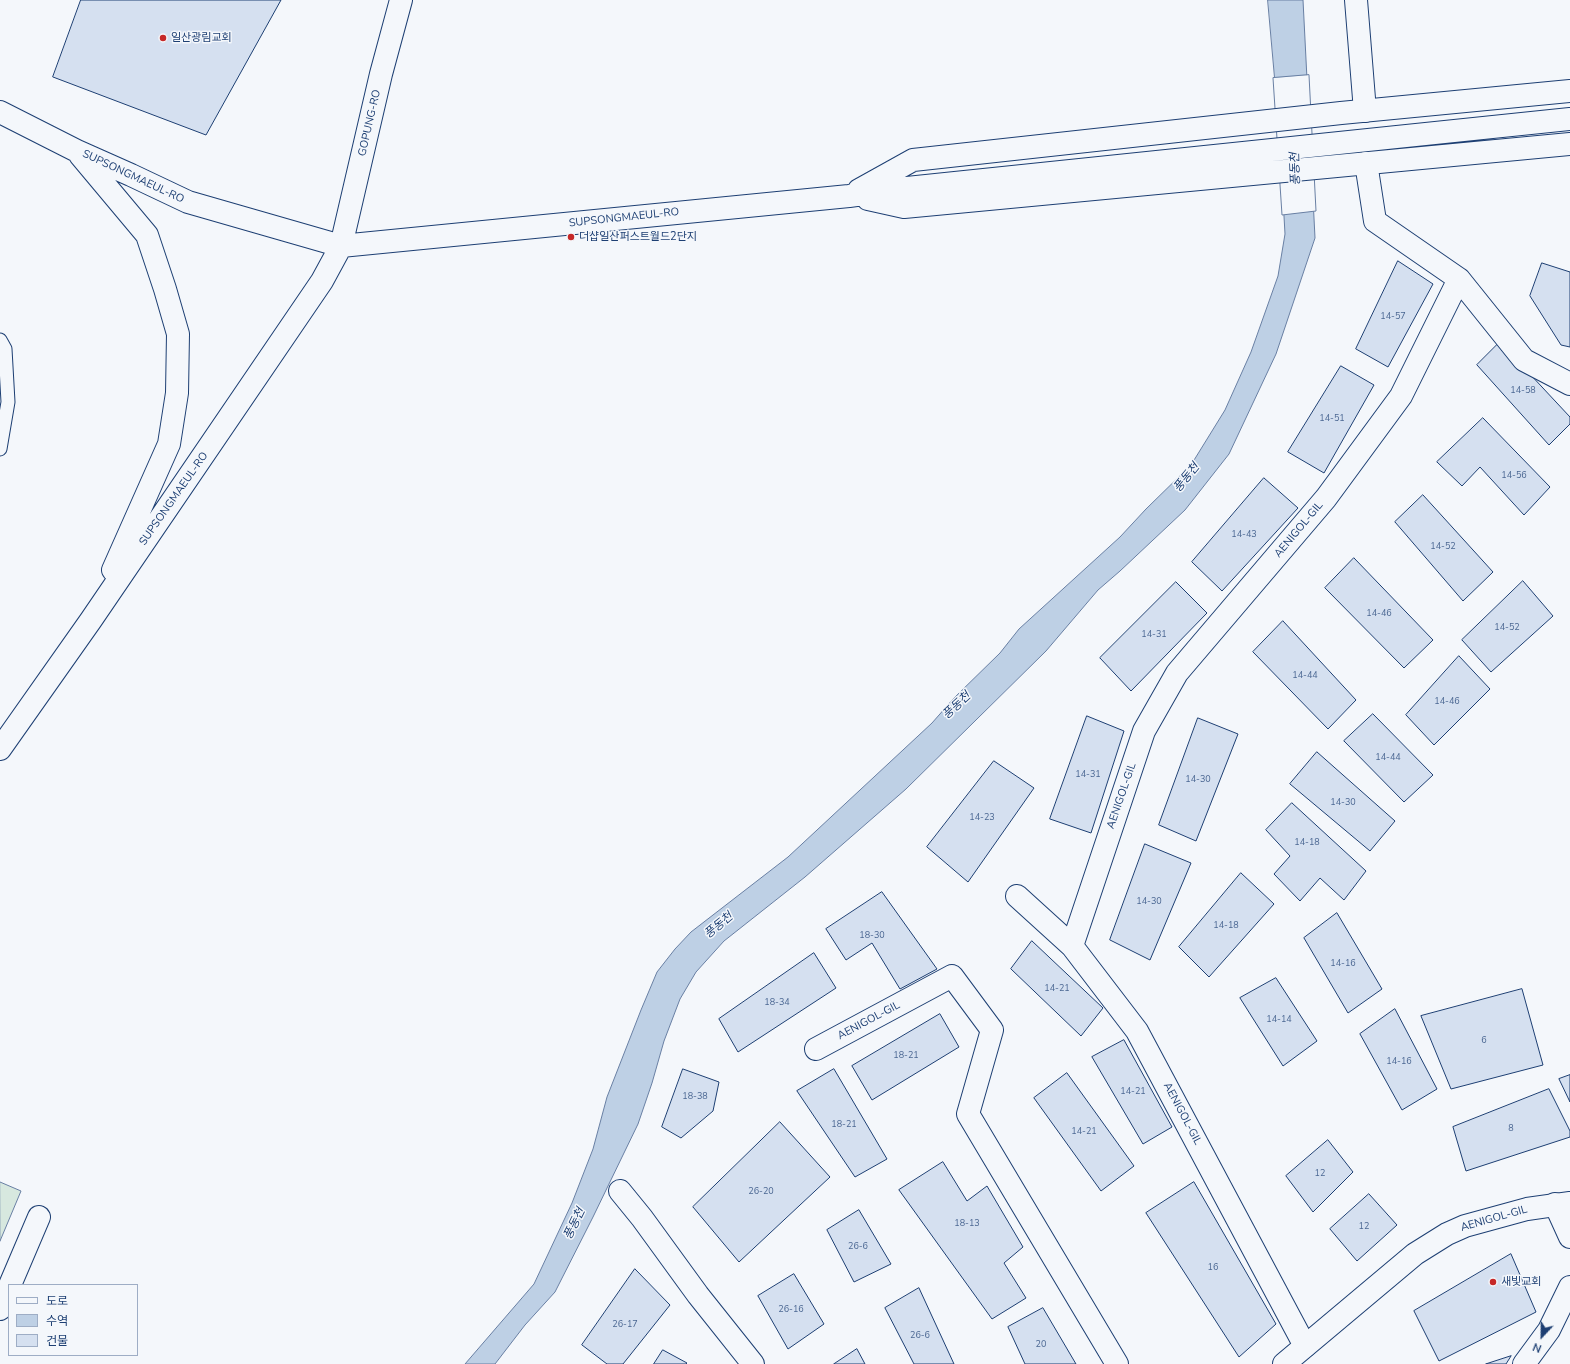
<!DOCTYPE html>
<html>
<head>
<meta charset="utf-8">
<style>
	body { margin:0 }
	#map { position:relative; width:1570px; height:1364px; overflow:hidden; background:#f4f7fb; font-family:"Nunito Sans","Noto Sans KR",sans-serif }
	canvas { display:block }
	.legend { position:absolute; left:8px; top:1284px; width:130px; height:72px; box-sizing:border-box; background:#f4f7fb; border:1px solid #9eadc5; margin:0; padding:5px 7px; list-style:none; font-size:12px; color:#1d3f73 }
	.legend li { display:flex; align-items:center; gap:8px; height:20px }
	.legend b { width:20px; border:1px solid #9eadc5 }
	.north { position:absolute; left:1522px; top:1316px; width:40px; height:40px; -webkit-text-stroke:3px #f4f7fb; paint-order:stroke; rotate:202deg; font-size:11px; font-weight:700; line-height:16px; text-align:center; color:#1d3f73 }
	.north::after { content:''; display:block; margin:auto; width:14px; height:18px; background:#1d3f73; clip-path:polygon(50% 0,100% 100%,50% 72%,0 100%) }
</style>
</head>
<body>
<div id="map">
<canvas width="1570" height="1364"></canvas>
<ul class="legend">
<li><b style="height:5px;background:#f4f7fb"></b>도로</li>
<li><b style="height:11px;background:#bed0e5"></b>수역</li>
<li><b style="height:11px;background:#d5e0f0"></b>건물</li>
</ul>
<div class="north">N</div>
</div>
<script>
const context = document.querySelector('canvas').getContext('2d');
context.lineJoin = 'round';
function fill(path, color) { context.fillStyle = color; context.fill(path, 'evenodd'); }
function strokePath(path, color, width, dash) { context.strokeStyle = color; context.lineWidth = width; context.lineCap = dash ? 'butt' : 'round'; context.setLineDash(dash || []); context.stroke(path); }
function write(font, color, halo, rows, align = 'center') {
  context.font = font + ' "Nunito Sans","Noto Sans KR",sans-serif'; context.lineWidth = 3; context.setLineDash([]); context.textBaseline = 'middle'; context.strokeStyle = halo; context.fillStyle = color; for (const [text, x, y, turn = 0] of rows) {
    context.save(); context.translate(x, y); context.rotate((+turn || 0) * Math.PI / 180); context.textAlign = isNaN(turn) ? turn : align; if (halo) context.strokeText(text, 0, 0); context.fillText(text, 0, 0); context.restore();
  }
}
const green = new Path2D(`
	M0,1182L21,1191L0,1241Z`);
fill(green, '#d7e8df');
strokePath(green, '#687fa3', 1);
const water = new Path2D(`
	M1268,0H1303L1315,238L1276,354L1229,454L1185,510L1120,571L1098,590L1046,651L906,789L805,877L724,941L696,972L680,999L664,1041L652,1083L638,1124L593,1217L555,1292L525,1325L495,1364H465L534,1284L572,1203L593,1149L607,1097L641,1010L657,972L675,949L691,932L788,857L932,723L954,698L1000,653L1019,629L1120,537L1146,509L1191,465L1225,410L1251,352L1278,276L1285,234L1279,128Z`);
fill(water, '#bed0e5');
strokePath(water, '#687fa3', 1);
const pier = new Path2D(`
	M1309,75L1316,211L1282,215L1273,78Z`);
fill(pier, '#f4f7fb');
strokePath(pier, '#687fa3', 1);
const building = new Path2D(`
	M81,0H281L206,135L53,77Z
	M1398,261L1433,284L1388,367L1356,349Z
	M1542,263L1570,272V347L1561,345L1530,296Z
	M1500,342L1570,417V424L1549,445L1477,365Z
	M1341,366L1374,385L1324,473L1288,452Z
	M1483,418L1550,487L1524,515L1480,467L1462,486L1437,462Z
	M1264,478L1298,508L1222,591L1192,562Z
	M1423,495L1493,572L1463,601L1395,522Z
	M1354,558L1433,640L1404,668L1325,588Z
	M1523,581L1553,616L1491,672L1462,640Z
	M1176,582L1207,613L1131,691L1100,658Z
	M1283,621L1356,700L1328,729L1253,652Z
	M1459,656L1490,689L1434,745L1406,715Z
	M1373,714L1433,775L1404,802L1344,741Z
	M1087,716L1124,731L1091,833L1050,819Z
	M1198,718L1238,734L1196,841L1159,825Z
	M1317,752L1395,821L1370,851L1290,784Z
	M994,761L1034,788L968,882L927,847Z
	M1292,803L1366,871L1344,900L1320,878L1300,901L1274,874L1290,856L1266,830Z
	M1145,844L1191,863L1150,960L1110,940Z
	M1241,873L1274,904L1209,977L1179,947Z
	M882,892L937,969L900,989L872,943L846,960L826,929Z
	M1337,913L1382,989L1348,1013L1304,938Z
	M1032,941L1103,1008L1081,1036L1011,969Z
	M814,953L836,988L738,1052L719,1019Z
	M1276,978L1317,1041L1283,1066L1240,998Z
	M1522,989L1543,1065L1451,1089L1421,1016Z
	M1395,1009L1437,1089L1402,1110L1360,1034Z
	M940,1014L959,1047L872,1100L852,1066Z
	M1124,1040L1172,1127L1143,1144L1092,1057Z
	M683,1069L719,1082L713,1111L681,1138L662,1127Z
	M834,1069L887,1159L855,1177L797,1091Z
	M1067,1073L1134,1166L1101,1191L1034,1098Z
	M1570,1075V1102L1559,1079Z
	M1549,1089L1570,1131V1137L1466,1171L1453,1127Z
	M780,1122L830,1177L739,1262L693,1207Z
	M1328,1140L1353,1172L1313,1212L1286,1176Z
	M943,1162L967,1201L987,1186L1023,1247L1004,1263L1026,1298L992,1319L899,1190Z
	M1194,1182L1276,1324L1239,1357L1146,1213Z
	M1369,1194L1397,1225L1357,1261L1330,1229Z
	M859,1210L891,1264L854,1282L827,1230Z
	M1511,1254L1536,1312L1439,1361L1414,1311Z
	M635,1269L670,1305L623,1364H607L582,1345Z
	M794,1274L824,1324L788,1349L758,1296Z
	M919,1288L954,1364H914L885,1308Z
	M1043,1308L1076,1364H1025L1008,1327Z
	M857,1349L865,1364H834Z
	M663,1350L687,1363L686,1364H654Z
	M1511,1356L1506,1364H1486Z`);
fill(building, '#d5e0f0');
strokePath(building, '#1d3f73', 1);
const lane = new Path2D(`
	M0,340L5,349L8,402L0,449`);
const street = new Path2D(`
	M1356,0L1365,111
	M1366,163L1375,221L1459,279L1524,360L1570,384
	M1017,896L1072,946
	M816,1049L952,976L992,1030L968,1114L1117,1364
	M620,1191L642,1218L698,1295L753,1364
	M1555,1204L1570,1237
	M10,1285L39,1217
	M0,1309L9,1288
	M1305,1346L1137,1031L1072,946L1144,731L1177,673L1326,498L1401,396L1459,279
	M1524,1364L1549,1330L1570,1287`);
const secondary = new Path2D(`
	M0,112L77,151L131,175L188,202L341,246L849,196L907,188L1570,119
	M80,155L147,235L165,289L178,334L177,393L169,444L113,570
	M859,190L913,160L1341,113L1570,91
	M868,199L904,207L1570,144
	M0,749L91,620L322,281L341,246L381,74L401,0
	M1284,1364L1415,1254L1447,1234L1465,1226L1527,1209L1570,1203`);
strokePath(lane, '#1d3f73', 15);
strokePath(street, '#1d3f73', 24);
strokePath(secondary, '#1d3f73', 24);
strokePath(lane, '#f4f7fb', 13);
strokePath(street, '#f4f7fb', 22);
strokePath(secondary, '#f4f7fb', 22);
for (const [x, y, r, color] of [
	[163,38,4,"#c62828"],
	[571,237,4,"#c62828"],
	[1493,1282,4,"#c62828"]
]) { const dot = new Path2D(); dot.arc(x, y, r, 0, 2 * Math.PI); context.fillStyle = color; context.fill(dot); strokePath(dot, '#f4f7fb', 1.5); }
write('9px', '#4b6792', null, [
	["14-57",1393,317],
	["14-58",1523,391],
	["14-51",1332,419],
	["14-56",1514,476],
	["14-43",1244,535],
	["14-52",1443,547],
	["14-46",1379,614],
	["14-52",1507,628],
	["14-31",1154,635],
	["14-44",1305,676],
	["14-46",1447,702],
	["14-44",1388,758],
	["14-31",1088,775],
	["14-30",1198,780],
	["14-30",1343,803],
	["14-23",982,818],
	["14-18",1307,843],
	["14-30",1149,902],
	["14-18",1226,926],
	["18-30",872,936],
	["14-16",1343,964],
	["14-21",1057,989],
	["18-34",777,1003],
	["14-14",1279,1020],
	["6",1484,1041],
	["18-21",906,1056],
	["14-16",1399,1062],
	["14-21",1133,1092],
	["18-38",695,1097],
	["18-21",844,1125],
	["8",1511,1129],
	["14-21",1084,1132],
	["12",1320,1174],
	["26-20",761,1192],
	["18-13",967,1224],
	["12",1364,1227],
	["26-6",858,1247],
	["16",1213,1268],
	["26-16",791,1310],
	["26-17",625,1325],
	["26-6",920,1336],
	["20",1041,1345]
]);
write('11px', '#1d3f73', '#f4f7fb', [
	["일산광림교회",171,38],
	["더샵일산퍼스트월드2단지",579,237],
	["새빛교회",1501,1282]
], 'left');
write('11px', '#1d3f73', '#f4f7fb', [
	["GOPUNG-RO",370,123,-77],
	["SUPSONGMAEUL-RO",133,177,25],
	["SUPSONGMAEUL-RO",624,218,-6],
	["SUPSONGMAEUL-RO",174,499,-55],
	["AENIGOL-GIL",1299,530,-50],
	["AENIGOL-GIL",1122,796,-71],
	["AENIGOL-GIL",869,1021,-28],
	["AENIGOL-GIL",1182,1114,62],
	["AENIGOL-GIL",1494,1219,-16]
]);
write('italic 12px', '#1d3f73', '#f4f7fb', [
	["풍동천",1296,169,-92],
	["풍동천",1187,478,-51],
	["풍동천",957,706,-43],
	["풍동천",719,926,-40],
	["풍동천",575,1224,-64]
]);
</script>
</body>
</html>
